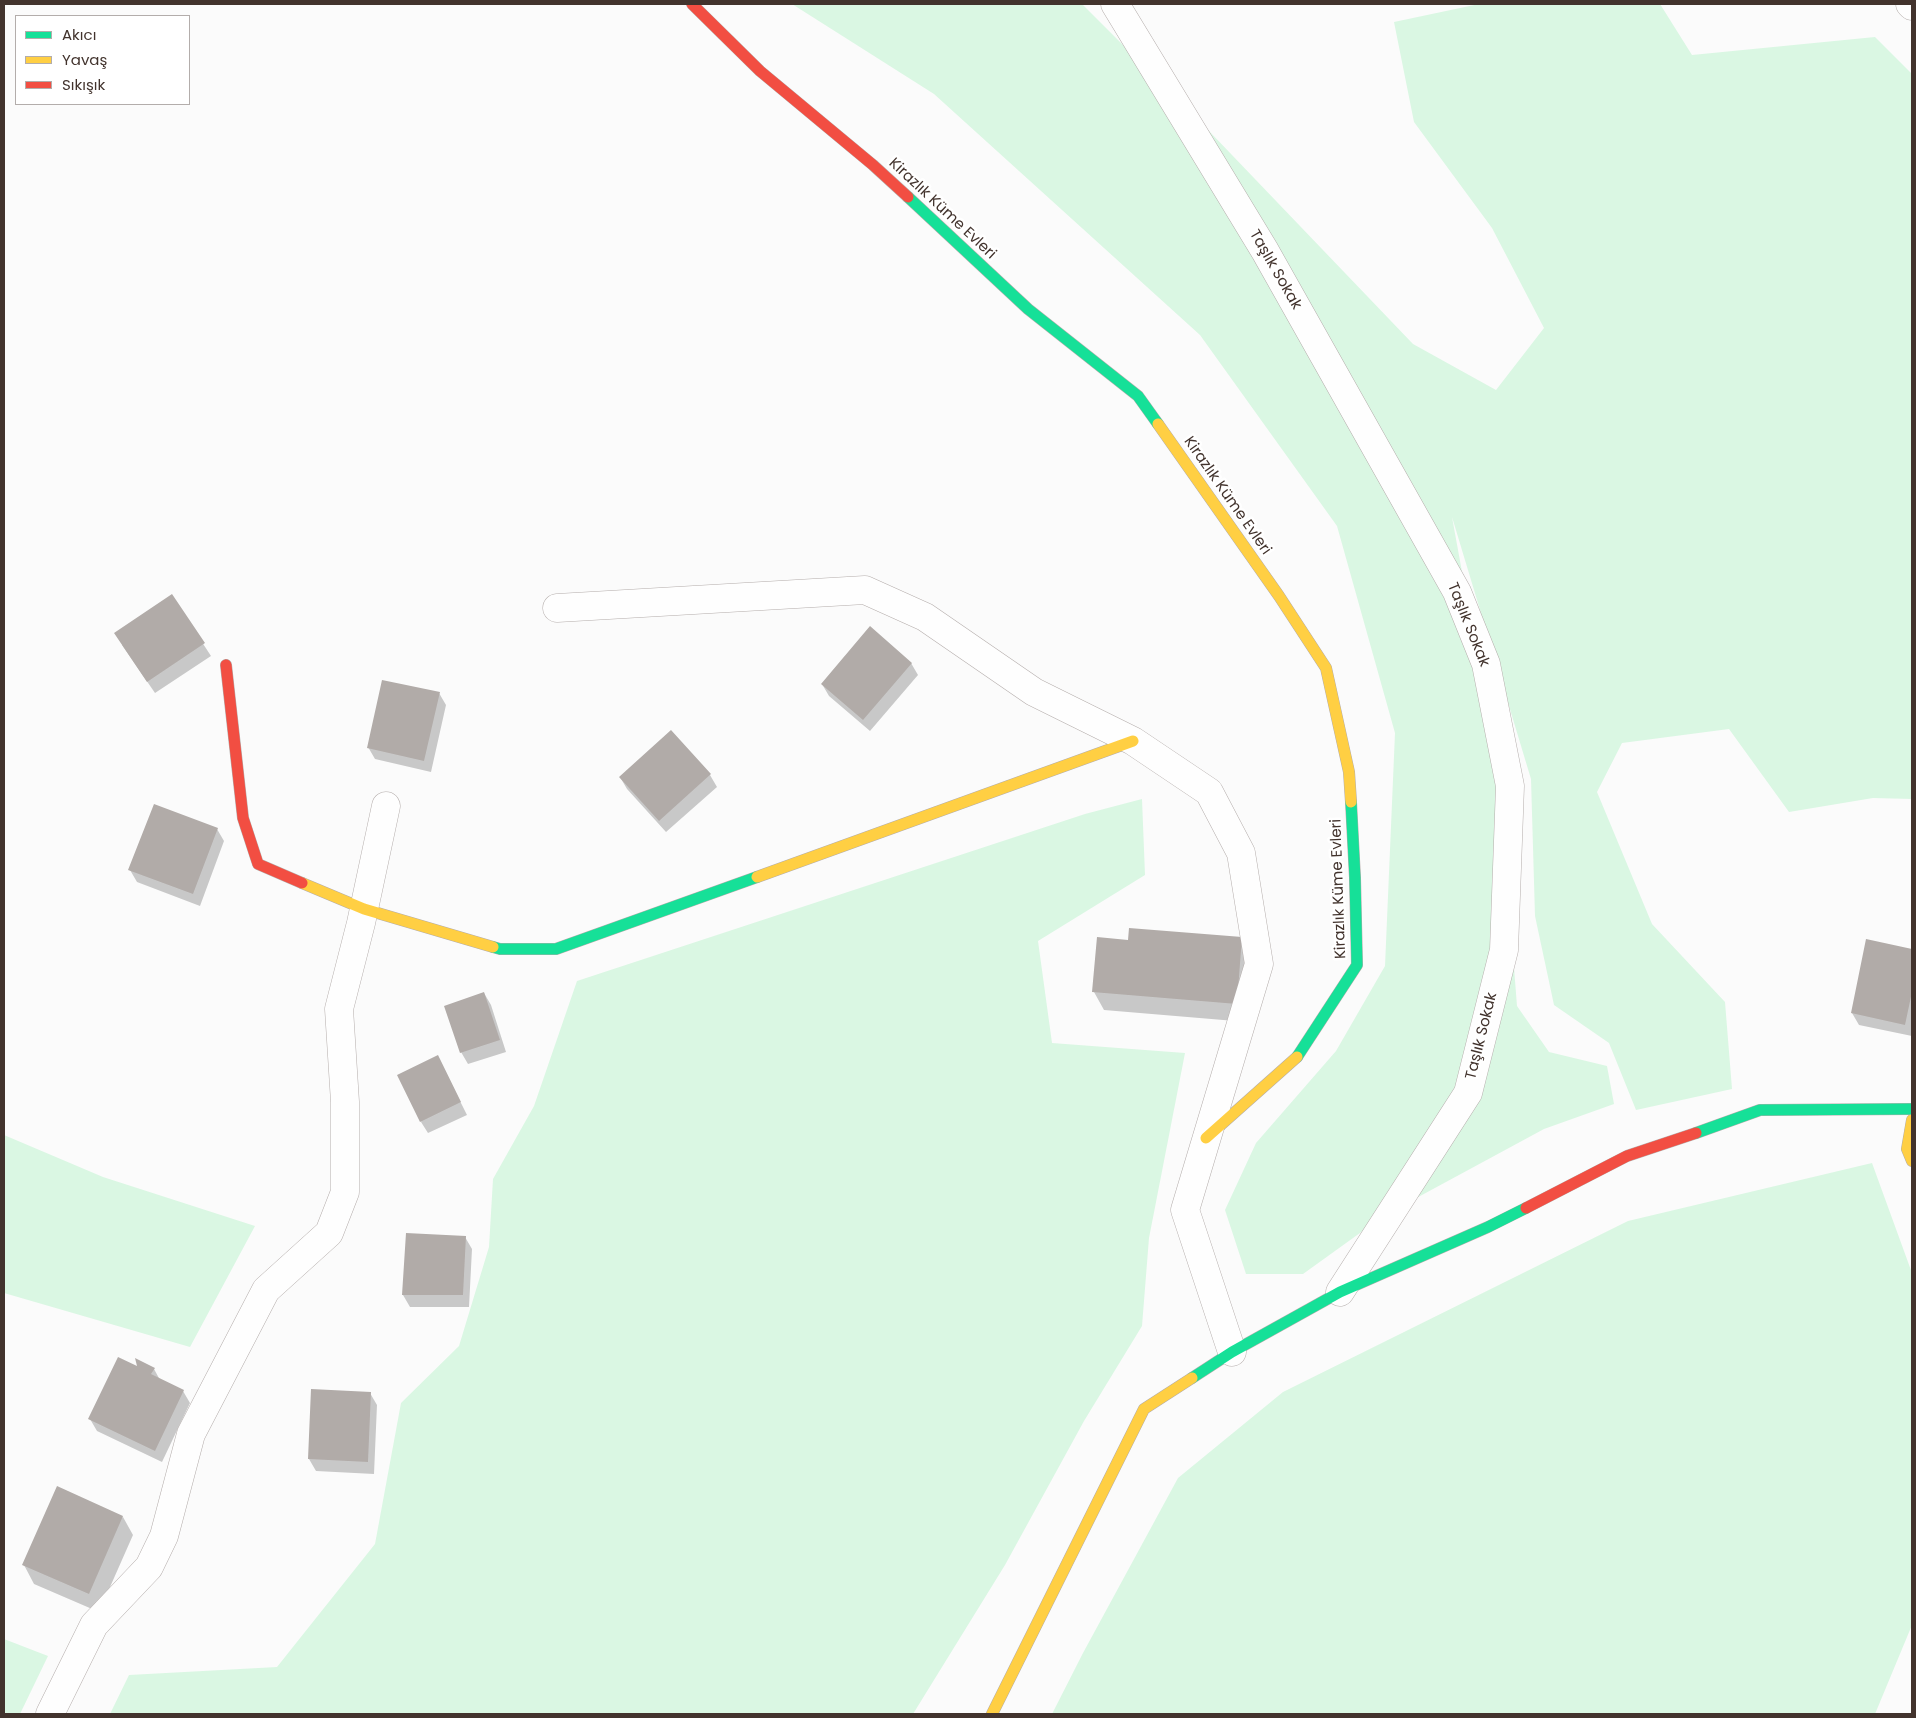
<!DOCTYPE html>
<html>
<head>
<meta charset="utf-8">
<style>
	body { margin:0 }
	#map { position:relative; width:1916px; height:1718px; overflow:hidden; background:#fbfbfb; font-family:Poppins,sans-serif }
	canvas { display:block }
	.frame { position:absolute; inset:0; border:5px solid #42332d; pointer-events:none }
	.legend { position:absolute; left:15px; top:15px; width:175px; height:90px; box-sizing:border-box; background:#fff; border:1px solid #b3adab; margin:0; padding:6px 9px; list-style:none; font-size:15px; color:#42332d }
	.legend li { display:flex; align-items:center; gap:10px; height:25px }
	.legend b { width:25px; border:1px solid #b3adab }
</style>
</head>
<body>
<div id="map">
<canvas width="1916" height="1718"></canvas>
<div class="frame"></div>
<ul class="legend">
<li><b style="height:6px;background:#16e098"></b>Akıcı</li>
<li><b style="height:6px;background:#ffcf43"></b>Yavaş</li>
<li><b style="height:6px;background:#f24e42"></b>Sıkışık</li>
</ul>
</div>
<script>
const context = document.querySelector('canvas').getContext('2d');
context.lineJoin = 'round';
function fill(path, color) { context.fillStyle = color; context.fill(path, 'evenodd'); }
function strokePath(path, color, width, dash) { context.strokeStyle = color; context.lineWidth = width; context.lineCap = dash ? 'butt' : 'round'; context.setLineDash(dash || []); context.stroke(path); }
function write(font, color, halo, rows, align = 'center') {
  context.font = font + ' Poppins,sans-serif'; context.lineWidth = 5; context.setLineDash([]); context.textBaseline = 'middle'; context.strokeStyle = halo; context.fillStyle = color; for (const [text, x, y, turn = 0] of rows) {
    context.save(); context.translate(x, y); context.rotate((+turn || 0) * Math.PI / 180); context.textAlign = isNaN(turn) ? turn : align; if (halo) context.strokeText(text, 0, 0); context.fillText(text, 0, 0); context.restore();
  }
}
fill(new Path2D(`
	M792,4H1082L1209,131L1413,344L1496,390L1544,328L1492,228L1414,122L1394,22L1479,4H1660L1692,55L1875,37L1912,74V799L1873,798L1789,812L1729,729L1622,743L1597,792L1652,924L1725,1002L1732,1089L1636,1110L1609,1043L1554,1005L1535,916L1531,779L1452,517L1499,775L1517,1006L1549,1052L1607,1066L1614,1104L1544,1129L1385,1215L1303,1274H1246L1225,1210L1256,1143L1336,1051L1385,966L1395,733L1337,526L1200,335L934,94Z
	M1142,799L1145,875L1038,941L1052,1043L1185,1053L1149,1238L1142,1326L1084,1421L1005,1565L913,1714H110L129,1675L277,1667L375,1544L401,1403L459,1346L489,1247L493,1179L534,1106L577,981L1085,814Z
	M4,1135L103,1177L255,1226L190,1347L4,1293Z
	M1872,1163L1912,1273V1625L1875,1714H1052L1083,1653L1178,1478L1283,1392L1628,1221Z
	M4,1639L48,1656L20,1714H4Z`), '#daf7e3');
fill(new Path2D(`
	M172,596L211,656L155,693L122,645Z
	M911,663L918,675L870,731L829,696L822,684Z
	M439,693L446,705L431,772L375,759L368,747Z
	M710,775L717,787L666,832L627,789L620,777Z
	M217,829L224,841L200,906L137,882L130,870Z
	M1241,938L1252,957L1247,1022L1104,1010L1094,992L1129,942Z
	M1867,941L1912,950V1036L1859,1025L1852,1013Z
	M484,993L491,1005L506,1052L468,1064L461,1052Z
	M444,1069L467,1115L428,1133L421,1122Z
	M407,1234L465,1237L472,1249L469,1307H410L403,1295Z
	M139,1368L154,1369L160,1380L183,1391L190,1403L162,1462L97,1431L90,1419Z
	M312,1390L370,1393L377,1405L374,1474L316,1471L309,1459Z
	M123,1517L133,1535L99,1612L34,1584L24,1565Z`), '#0003');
fill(new Path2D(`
	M172,594L205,643L147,682L114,633Z
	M870,626L912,663L863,720L821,684Z
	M382,680L440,692L424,761L367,748Z
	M671,730L711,774L659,821L619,777Z
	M154,804L218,828L193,894L128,870Z
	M1129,928L1242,937L1237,1004L1092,992L1097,937L1128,940Z
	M1866,939L1912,949V992L1905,1025L1851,1013Z
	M484,992L500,1040L460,1053L444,1006Z
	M438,1055L461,1102L420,1122L397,1075Z
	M406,1233L466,1236L463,1295H402Z
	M118,1357L137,1366L135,1358L155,1368L151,1374L184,1390L155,1451L88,1419Z
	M311,1389L371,1392L368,1462L308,1459Z
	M57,1486L123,1516L89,1594L22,1565Z`), '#b1aba8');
const street = new Path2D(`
	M1115,4L1265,251L1457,592L1486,664L1510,786L1504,950L1468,1093L1340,1292
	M1910,4L1912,6
	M557,608L865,590L925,617L1034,692L1133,741L1209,792L1241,853L1259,964L1185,1210L1232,1352
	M50,1714L94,1625L149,1567L164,1536L191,1434L266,1290L329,1233L345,1192V1102L339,1009L361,923L386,806`);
const fast = new Path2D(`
	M908,197L1028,309L1138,396L1158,424
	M493,947L500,949H556L757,877
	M1297,1057L1357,965L1355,878L1351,802
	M1696,1133L1760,1110L1912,1109
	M1192,1378L1232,1352L1340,1292L1488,1227L1526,1208`);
const slow = new Path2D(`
	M1158,424L1279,596L1326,668L1349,772L1351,802
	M757,877L1133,741
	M302,883L364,909L493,947
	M1912,1120L1907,1149L1912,1161
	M1206,1138L1297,1057
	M992,1714L1144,1409L1192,1378`);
const jam = new Path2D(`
	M692,4L760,71L873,165L908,197
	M226,665L243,818L258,864L302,883
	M1526,1208L1627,1156L1696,1133`);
strokePath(street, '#b4adab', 29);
strokePath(fast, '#b4adab', 12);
strokePath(slow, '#b4adab', 12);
strokePath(jam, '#b4adab', 12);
strokePath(street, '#fefefe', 28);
strokePath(fast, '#16e098', 11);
strokePath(slow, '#ffcf43', 11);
strokePath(jam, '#f24e42', 11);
write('15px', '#42332d', '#fff', [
	["Kirazlık Küme Evleri",942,209,43],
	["Taşlık Sokak",1275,270,60],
	["Kirazlık Küme Evleri",1227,496,55],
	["Taşlık Sokak",1468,625,68],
	["Kirazlık Küme Evleri",1339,889,-92],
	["Taşlık Sokak",1482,1036,-76]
]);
</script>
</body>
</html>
